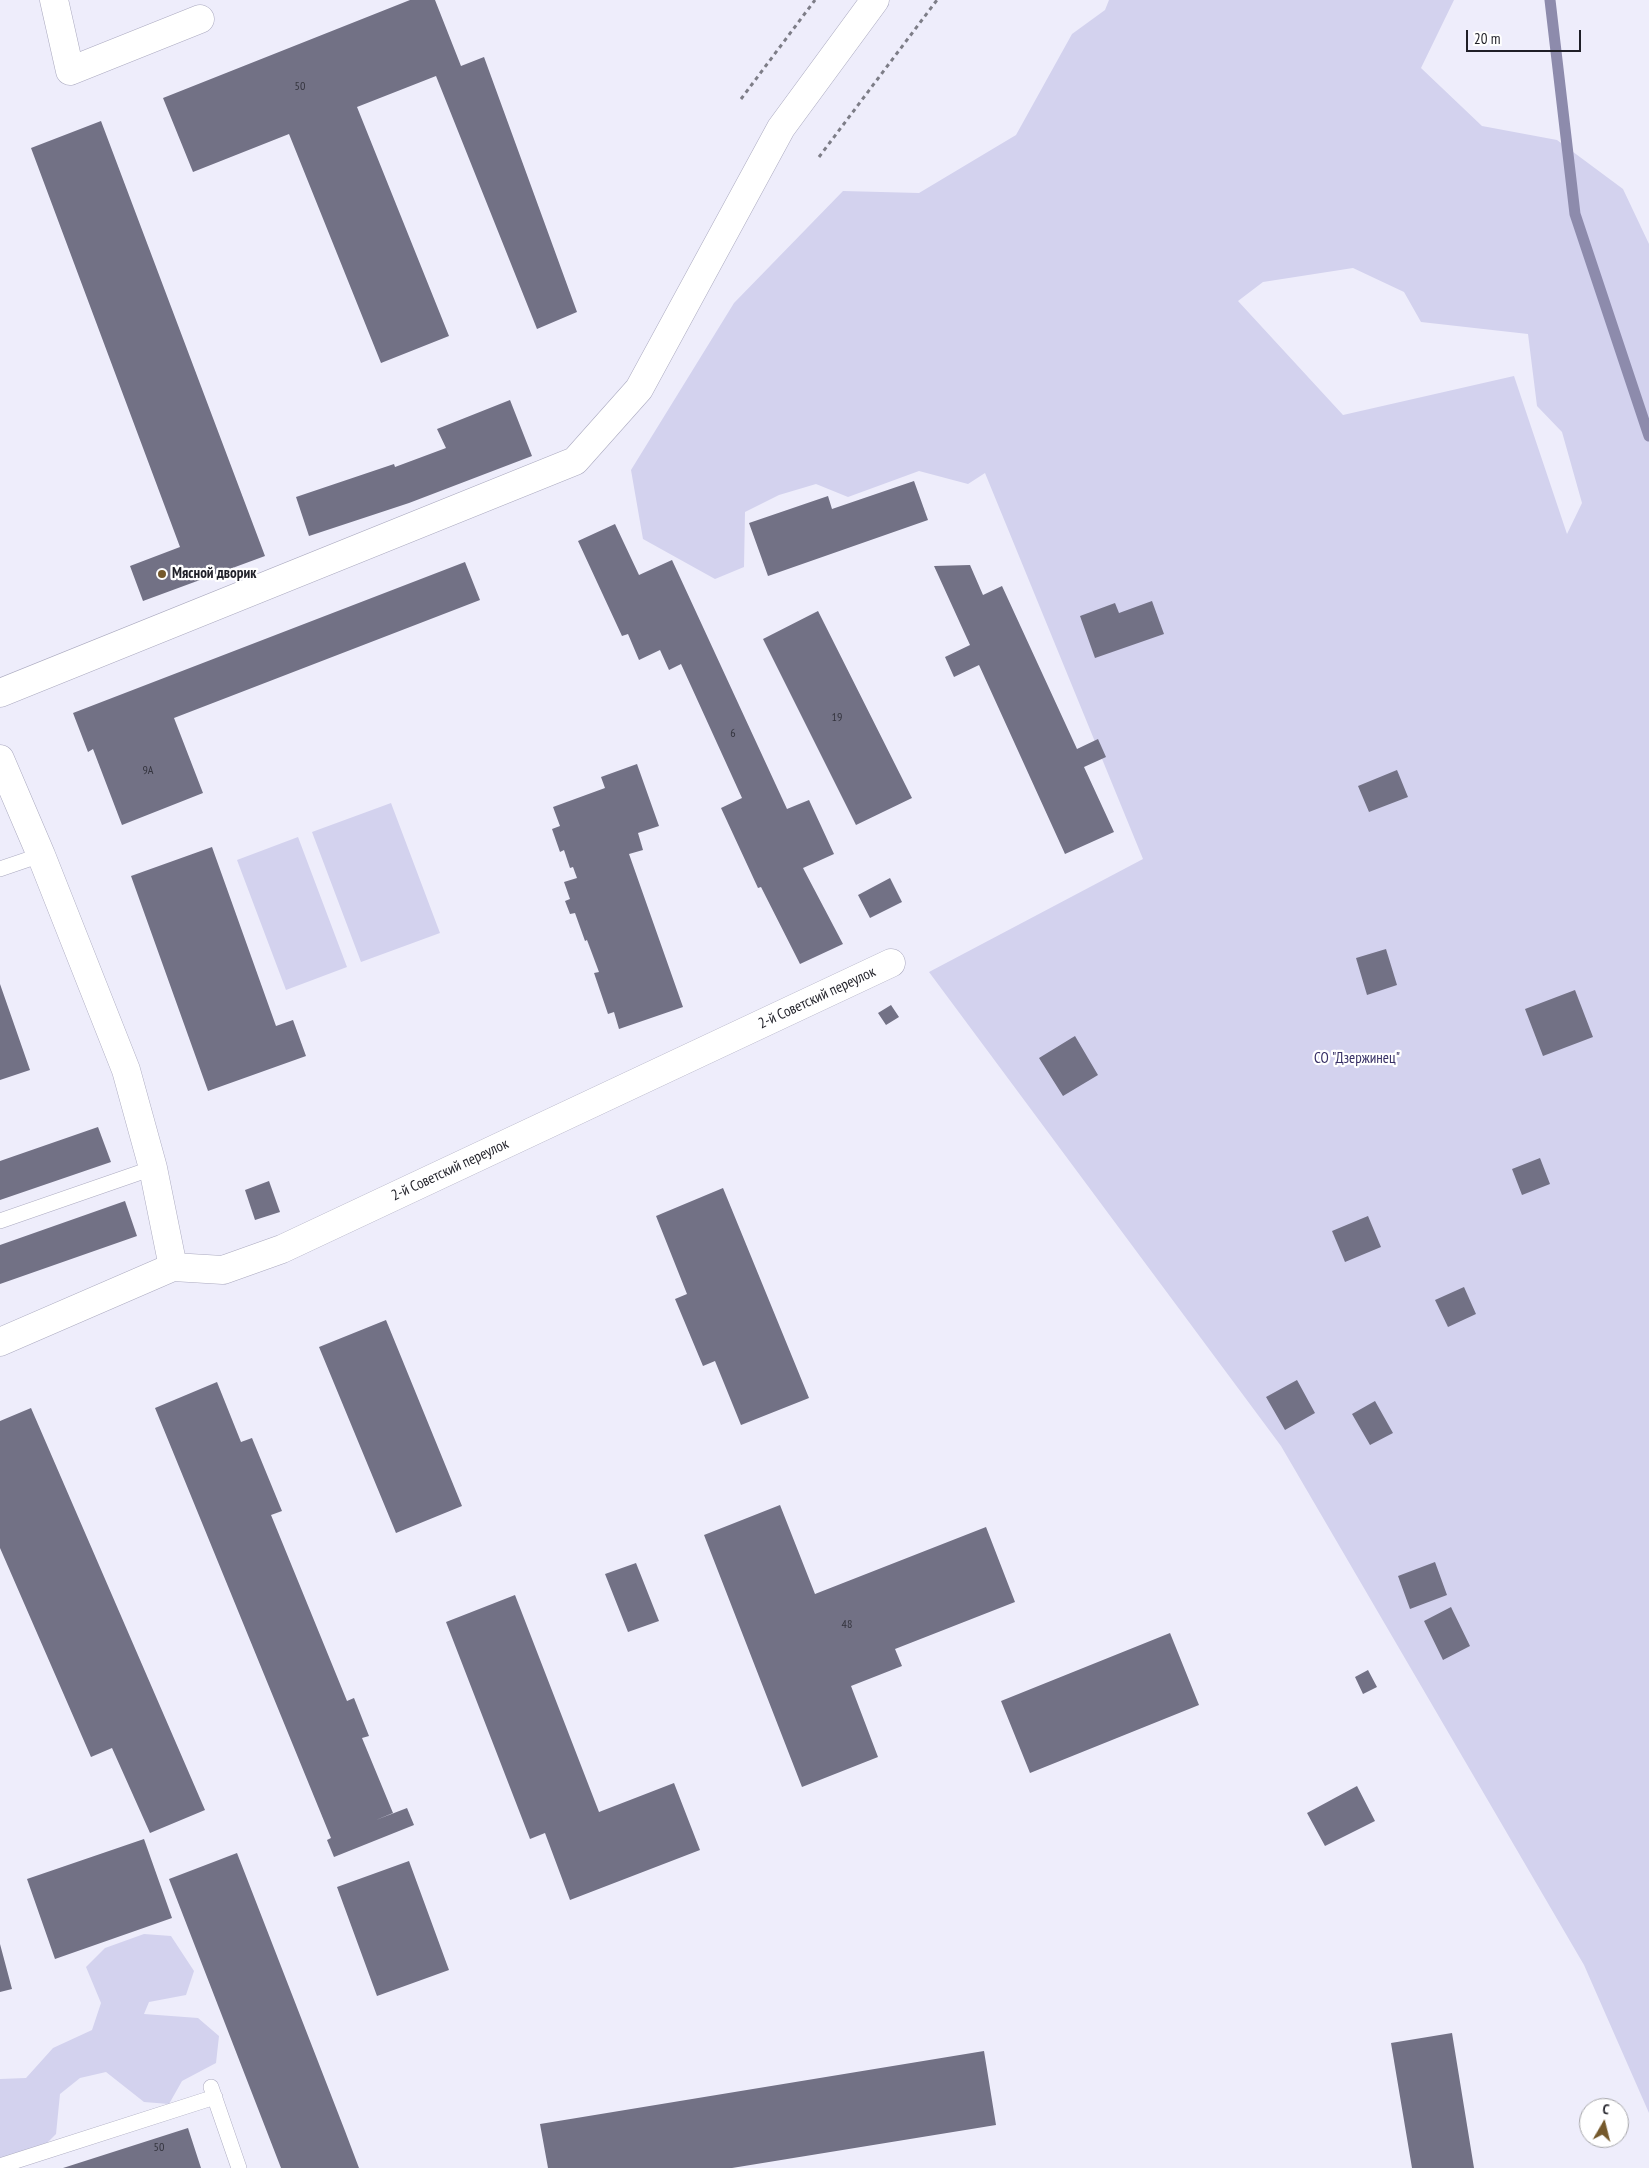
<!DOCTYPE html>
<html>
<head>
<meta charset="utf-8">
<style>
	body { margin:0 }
	#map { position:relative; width:1649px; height:2168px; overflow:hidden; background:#eeedfb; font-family:"PT Sans Narrow",sans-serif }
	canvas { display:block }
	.north { position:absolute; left:1579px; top:2098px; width:50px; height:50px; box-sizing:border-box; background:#fff; border:1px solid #a5a5a9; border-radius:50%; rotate:8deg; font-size:14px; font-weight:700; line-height:20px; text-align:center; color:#1f1f27 }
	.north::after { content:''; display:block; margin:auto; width:18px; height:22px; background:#75592c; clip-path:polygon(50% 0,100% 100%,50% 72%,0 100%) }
	.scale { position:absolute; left:1466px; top:30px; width:115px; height:22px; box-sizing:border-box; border:2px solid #1f1f27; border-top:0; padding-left:6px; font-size:15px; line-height:18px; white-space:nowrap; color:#1f1f27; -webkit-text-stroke:4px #fff; paint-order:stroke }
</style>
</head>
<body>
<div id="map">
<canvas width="1649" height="2168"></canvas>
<div class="north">С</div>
<div class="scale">20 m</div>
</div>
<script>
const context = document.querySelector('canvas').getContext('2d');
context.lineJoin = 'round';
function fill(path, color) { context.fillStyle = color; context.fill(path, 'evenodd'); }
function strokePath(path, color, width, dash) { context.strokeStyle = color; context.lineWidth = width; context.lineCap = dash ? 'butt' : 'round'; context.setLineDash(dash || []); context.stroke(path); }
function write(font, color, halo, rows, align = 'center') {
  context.font = font + ' "PT Sans Narrow",sans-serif'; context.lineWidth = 4.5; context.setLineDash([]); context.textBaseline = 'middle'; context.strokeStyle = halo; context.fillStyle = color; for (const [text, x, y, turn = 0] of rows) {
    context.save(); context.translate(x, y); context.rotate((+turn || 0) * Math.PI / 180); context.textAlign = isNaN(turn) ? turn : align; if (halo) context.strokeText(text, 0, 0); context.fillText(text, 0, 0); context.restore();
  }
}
fill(new Path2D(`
	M1109,0H1454L1421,68L1482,126L1557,140L1623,189L1649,244V2113L1584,1965L1281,1446L929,972L1143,859L985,473L968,484L919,471L848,497L816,484L779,495L745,512L744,567L715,579L643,539L631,470L734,303L843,191L919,193L1016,135L1072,34L1105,10ZM1353,268L1404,292L1421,322L1528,334L1537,406L1562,432L1582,503L1567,534L1514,376L1343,415L1238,301L1263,282Z
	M391,803L440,933L361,962L312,832Z
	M298,837L347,967L286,990L237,860Z
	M144,1934L171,1936L194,1971L186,1995L149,2002L144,2014L198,2018L219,2036L216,2063L182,2081L169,2104L144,2102L106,2072L80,2078L60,2094L56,2134L38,2152L0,2167V2079L26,2078L53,2048L92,2030L101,2003L86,1967L105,1948Z`), '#d3d2ee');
strokePath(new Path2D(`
	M1550,0L1575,214L1649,436`), '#8d8bac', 11);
fill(new Path2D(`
	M410,0H435L461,66L484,57L577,312L537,329L436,76L357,107L449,336L381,363L289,134L193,172L163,98Z
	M101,121L265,556L143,601L130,566L180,547L31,148Z
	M510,400L532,456L409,503L309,536L296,497L394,464L395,467L446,448L437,429Z
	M914,481L928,520L768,576L749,523L828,496L832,509Z
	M615,524L639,575L672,560L787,809L809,800L834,854L803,868L843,944L800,964L761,887L758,888L721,808L742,798L681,664L669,670L660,650L639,660L628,634L622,636L578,541Z
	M465,562L480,600L174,718L203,793L122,825L93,749L88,752L73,713Z
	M970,565L983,595L1002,586L1077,749L1098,739L1106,757L1084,767L1114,832L1065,854L979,665L954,677L945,657L970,645L934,566Z
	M1152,601L1164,634L1095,658L1080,616L1115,603L1119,613Z
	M818,611L912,798L856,825L763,639Z
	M637,764L659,826L638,833L643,850L629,854L683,1007L619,1029L614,1012L608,1014L594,973L599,972L587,940L585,941L575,913L570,914L565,901L570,899L564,882L577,878L573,867L570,868L564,850L560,852L552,829L560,826L553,807L605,788L601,777Z
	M1397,770L1408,797L1369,812L1358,786Z
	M212,847L276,1026L293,1020L306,1056L208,1091L131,876Z
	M890,878L902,902L870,918L858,895Z
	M1386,949L1397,985L1367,995L1356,958Z
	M0,984L30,1070L0,1080Z
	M1575,990L1593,1037L1543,1056L1525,1009Z
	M891,1005L899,1017L886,1025L878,1013Z
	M1075,1036L1098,1075L1063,1096L1039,1058Z
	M98,1127L111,1162L0,1200V1161Z
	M1540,1158L1550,1184L1522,1195L1512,1169Z
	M269,1181L280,1212L255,1220L245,1190Z
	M723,1188L809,1398L741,1425L715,1361L703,1366L675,1299L687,1294L656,1216Z
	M125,1201L137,1236L0,1284V1245Z
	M1368,1216L1381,1247L1345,1262L1332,1231Z
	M1464,1287L1476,1314L1448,1327L1435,1300Z
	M386,1320L462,1506L396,1533L319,1347Z
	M1297,1380L1315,1413L1285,1430L1266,1397Z
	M217,1382L241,1442L252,1438L282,1511L271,1515L347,1701L354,1698L369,1736L362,1738L393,1813L376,1820L407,1808L414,1825L334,1857L327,1840L331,1838L155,1408Z
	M1375,1401L1393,1433L1370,1445L1352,1414Z
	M31,1408L205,1810L150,1833L112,1748L91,1757L0,1548V1421Z
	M780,1505L815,1594L986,1527L1015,1602L895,1649L902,1666L851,1686L878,1757L802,1787L704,1535Z
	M1435,1562L1447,1595L1410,1609L1398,1576Z
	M636,1563L659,1621L628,1632L605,1574Z
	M515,1595L599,1812L674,1783L700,1850L570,1900L545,1833L530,1839L446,1622Z
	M1451,1607L1470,1646L1443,1660L1424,1621Z
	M1170,1633L1199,1705L1030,1773L1001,1701Z
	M1368,1670L1377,1687L1363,1694L1355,1677Z
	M1357,1786L1375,1821L1325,1846L1307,1813Z
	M144,1839L172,1918L55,1959L27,1879Z
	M237,1853L345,2131L359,2168H281L169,1879Z
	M409,1861L449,1970L377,1996L337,1887Z
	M0,1944L12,1989L0,1992Z
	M1452,2033L1474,2168H1412L1391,2043Z
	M984,2051L996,2125L732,2168H548L540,2124Z
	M188,2128L201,2168H63Z`), '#727185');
const service = new Path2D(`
	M0,869L41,855
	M0,1221L153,1168
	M211,2087L239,2168
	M0,2166L215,2097`);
const minor = new Path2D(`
	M54,0L70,71L200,19
	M0,693L575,461L639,389L781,128L875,0
	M0,759L41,855L126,1070L153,1168L173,1267
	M0,1342L173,1267L223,1270L282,1249L891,963`);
strokePath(service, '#aaa9bf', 16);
strokePath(minor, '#aaa9bf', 29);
strokePath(new Path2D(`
	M741,99L815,0
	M819,157L937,0`), '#7d7d87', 3, [4, 4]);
strokePath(service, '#fff', 15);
strokePath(minor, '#fff', 28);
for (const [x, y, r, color] of [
	[162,574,5,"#75592c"]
]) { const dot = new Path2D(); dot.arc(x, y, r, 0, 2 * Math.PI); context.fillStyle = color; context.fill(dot); strokePath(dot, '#fff', 2); }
write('12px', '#34343e', null, [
	["50",300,87],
	["19",837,718],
	["6",733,734],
	["9А",148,771],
	["48",847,1625],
	["50",159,2148]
]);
write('bold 15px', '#1f1f27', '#fff', [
	["Мясной дворик",172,574]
], 'left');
write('15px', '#1f1f27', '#fff', [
	["2-й Советский переулок",817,998,-25],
	["2-й Советский переулок",450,1170,-25]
]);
write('15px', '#362f65', '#fff', [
	["СО \"Дзержинец\"",1357,1059]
]);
</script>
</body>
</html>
